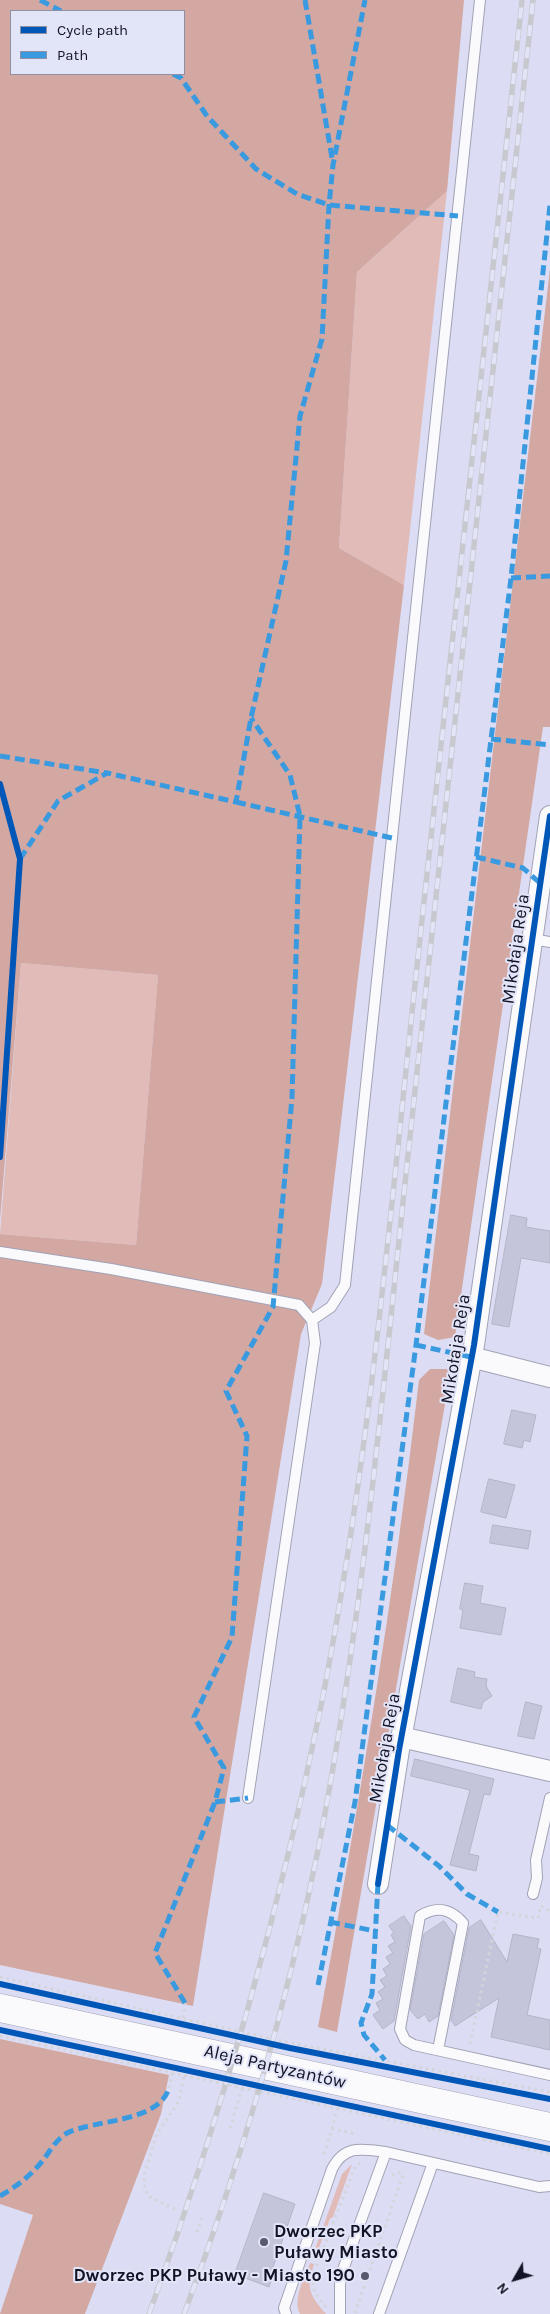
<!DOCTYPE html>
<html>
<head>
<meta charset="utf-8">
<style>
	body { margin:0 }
	#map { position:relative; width:550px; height:2314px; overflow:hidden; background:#dcddf4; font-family:Karla,sans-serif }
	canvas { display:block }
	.legend { position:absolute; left:10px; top:10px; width:175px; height:65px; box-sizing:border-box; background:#e2e4f8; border:1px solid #8f90a4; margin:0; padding:6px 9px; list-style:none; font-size:15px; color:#121325 }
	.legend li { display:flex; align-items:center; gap:10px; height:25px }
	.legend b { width:25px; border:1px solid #8f90a4 }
	.north { position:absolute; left:490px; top:2254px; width:50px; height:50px; -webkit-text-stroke:4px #e2e4f8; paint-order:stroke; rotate:232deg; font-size:14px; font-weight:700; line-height:20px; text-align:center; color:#121325 }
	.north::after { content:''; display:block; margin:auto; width:18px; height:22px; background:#121325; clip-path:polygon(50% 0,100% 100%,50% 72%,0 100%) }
</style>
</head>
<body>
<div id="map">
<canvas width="550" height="2314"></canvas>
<ul class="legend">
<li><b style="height:6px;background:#0057b8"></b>Cycle path</li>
<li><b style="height:6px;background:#3a9ae0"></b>Path</li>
</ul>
<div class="north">N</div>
</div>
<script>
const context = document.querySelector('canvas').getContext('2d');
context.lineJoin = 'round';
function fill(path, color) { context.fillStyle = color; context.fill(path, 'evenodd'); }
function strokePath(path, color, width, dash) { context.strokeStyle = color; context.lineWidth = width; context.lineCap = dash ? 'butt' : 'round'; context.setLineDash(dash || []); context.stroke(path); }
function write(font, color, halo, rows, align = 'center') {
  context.font = font + ' Karla,sans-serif'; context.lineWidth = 4; context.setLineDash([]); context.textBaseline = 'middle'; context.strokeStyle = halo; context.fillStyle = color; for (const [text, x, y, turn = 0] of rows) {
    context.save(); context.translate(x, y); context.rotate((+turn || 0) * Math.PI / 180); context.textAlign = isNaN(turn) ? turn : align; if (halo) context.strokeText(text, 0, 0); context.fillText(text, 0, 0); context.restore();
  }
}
fill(new Path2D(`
	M447,191L404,585L339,548L357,272Z
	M21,963L158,975L136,1245L0,1234Z
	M352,2164L333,2217L330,2219L317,2253L314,2252L342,2174Z
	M310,2263L314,2264C306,2289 309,2294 326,2314H300C292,2298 305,2278 310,2263Z`), '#e0bbb8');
fill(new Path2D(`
	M0,0H464L447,191L357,272L339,548L404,585L322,1284L301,1334L193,2006L0,1965V1234L136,1245L158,975L21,963L0,1220ZM11,11H184V74H11Z
	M550,269V727H543L455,1337L438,1340L424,1334Z
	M430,1369H451L337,2032L318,2027C358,1812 394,1597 419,1380Z
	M0,2039L169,2075L161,2114L85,2314H0L33,2215L0,2204Z`), '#d3a8a2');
const building = new Path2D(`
	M511,1215L527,1218L526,1227L550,1231V1263L521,1258L509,1327L492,1324Z
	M512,1410L536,1415L530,1442L524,1440L522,1448L504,1444Z
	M489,1479L515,1485L506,1518L481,1512Z
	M493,1525L531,1531L528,1549L490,1543Z
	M465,1583L483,1586L480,1603L506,1608L501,1635L460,1628L463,1610L460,1609Z
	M458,1668L475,1672L474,1677L487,1679L486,1686L492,1696L483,1702L481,1709L451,1702Z
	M526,1702L542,1706L534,1739L518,1736Z
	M415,1759L494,1779L490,1795L484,1794L469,1854L479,1856L476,1871L450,1865L470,1790L411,1776Z
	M404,1916L411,1926L394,2021L383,2029L373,2015L380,2010L376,2003L383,1999L378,1992L385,1987L380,1980L387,1976L383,1969L390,1964L386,1957L393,1953L388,1946L395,1942L391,1935L394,1933L389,1926Z
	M481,1920L507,1962L513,1934L539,1939L537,1948L541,1949L527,2015L550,2020V2050L491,2037L499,1998L455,2026L451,2020L469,1928Z
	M444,1921L454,1935L438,2016L429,2022L425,2014L418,2019L410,2010L424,1934Z
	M264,2193L295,2204L273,2267L276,2268L269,2287L235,2274Z`);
fill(building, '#c4c5db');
strokePath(building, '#b3b4c7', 1);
const lane = new Path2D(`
	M532,939L550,942
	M0,1252L111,1269L299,1305L312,1320L315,1343L248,1798
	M312,1320L331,1307L345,1285L480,0
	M533,1894L537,1878L536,1860L550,1798
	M438,2050L463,1923C450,1908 437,1906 420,1916L400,2029L405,2040L414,2045L550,2075
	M286,2314L284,2308L332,2169C345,2144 362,2149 386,2152L539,2187L550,2186
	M340,2314V2285L341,2275L386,2152
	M379,2314L433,2163`);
const street = new Path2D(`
	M471,1357L550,1377
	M401,1737L550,1771
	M378,1884L399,1750L474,1345L550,816`);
const secondary = new Path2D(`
	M0,2008L550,2127`);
strokePath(lane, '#a1a2b5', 12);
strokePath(street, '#a1a2b5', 22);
strokePath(secondary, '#a1a2b5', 29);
strokePath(new Path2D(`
	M541,1906L550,1911
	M0,1977L291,2043L550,2092
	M183,2018L185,2003
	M0,2036L550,2154
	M470,2044L498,1912L538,1918L541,1905
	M169,2088L172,2074
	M230,2128L242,2089
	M332,2129L337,2109
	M324,2154L332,2129L356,2134
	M392,2175L405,2171
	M175,2209L150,2197L145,2190L144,2175L157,2134L179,2101L184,2076
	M197,2232L202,2218
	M281,2246L292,2250
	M326,2307C316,2296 312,2290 313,2275L354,2169L360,2163
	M355,2313L404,2172`), '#d4d4db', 3, [2.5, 4]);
strokePath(lane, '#fafafd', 10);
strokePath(street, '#fafafd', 20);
strokePath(secondary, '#fafafd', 28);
const rail = new Path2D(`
	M149,2314C222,2114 280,1910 322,1701C369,1461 390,1217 416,975C452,650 487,325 522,0
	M184,2314C241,2163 286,2008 318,1850C364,1615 384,1375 410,1137C451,758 492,379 533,0`);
strokePath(rail, '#c8c9cf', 5.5);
strokePath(rail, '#e2e4f8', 4, [11]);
strokePath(new Path2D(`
	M40,0L61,11
	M305,0L332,158
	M173,74L181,78L207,116L256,169L297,194L329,205L458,216
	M511,578L550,576
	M491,739L550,745
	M0,756L107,773
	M236,802L392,838
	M476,857L523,868L540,883
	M20,859L58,801L107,773L236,802L251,718L286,561L300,416L322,339L329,205L333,165L365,0
	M416,1345L471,1357
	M215,1802L248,1798
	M387,1825L439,1866L467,1894L498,1912
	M378,1884L372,1994L361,2023L364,2035L385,2060
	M330,1922L375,1931
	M318,1985L355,1802L416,1345L511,578L550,205
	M185,2003L155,1953L215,1802L224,1768L194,1717L232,1637L247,1436L226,1391L273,1307L292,1098L300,816L290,775L251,718
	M0,2196C14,2188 29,2177 39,2165C49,2154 54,2141 67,2133C96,2119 158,2123 169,2088`), '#3a9ae0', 5, [10, 5]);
strokePath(new Path2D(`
	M0,784L20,859L0,1157
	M378,1884L399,1750L474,1345L550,816
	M0,1984L290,2048L550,2099
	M0,2030L550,2149`), '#0057b8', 6);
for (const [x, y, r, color] of [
	[264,2242,5,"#595a6d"],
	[365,2276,5,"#595a6d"]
]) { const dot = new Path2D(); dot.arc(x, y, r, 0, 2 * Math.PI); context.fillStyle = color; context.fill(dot); strokePath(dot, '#e2e4f8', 2); }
write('18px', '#121325', '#e2e4f8', [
	["Mikołaja Reja",516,949,-82],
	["Mikołaja Reja",456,1349,-81],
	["Mikołaja Reja",385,1748,-80],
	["Aleja Partyzantów",275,2067,13]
]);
write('bold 18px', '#121325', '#e2e4f8', [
	["Dworzec PKP",274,2232],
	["Puławy Miasto",274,2253],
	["Dworzec PKP Puławy - Miasto 190",355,2276,"right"]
], 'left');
</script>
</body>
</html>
